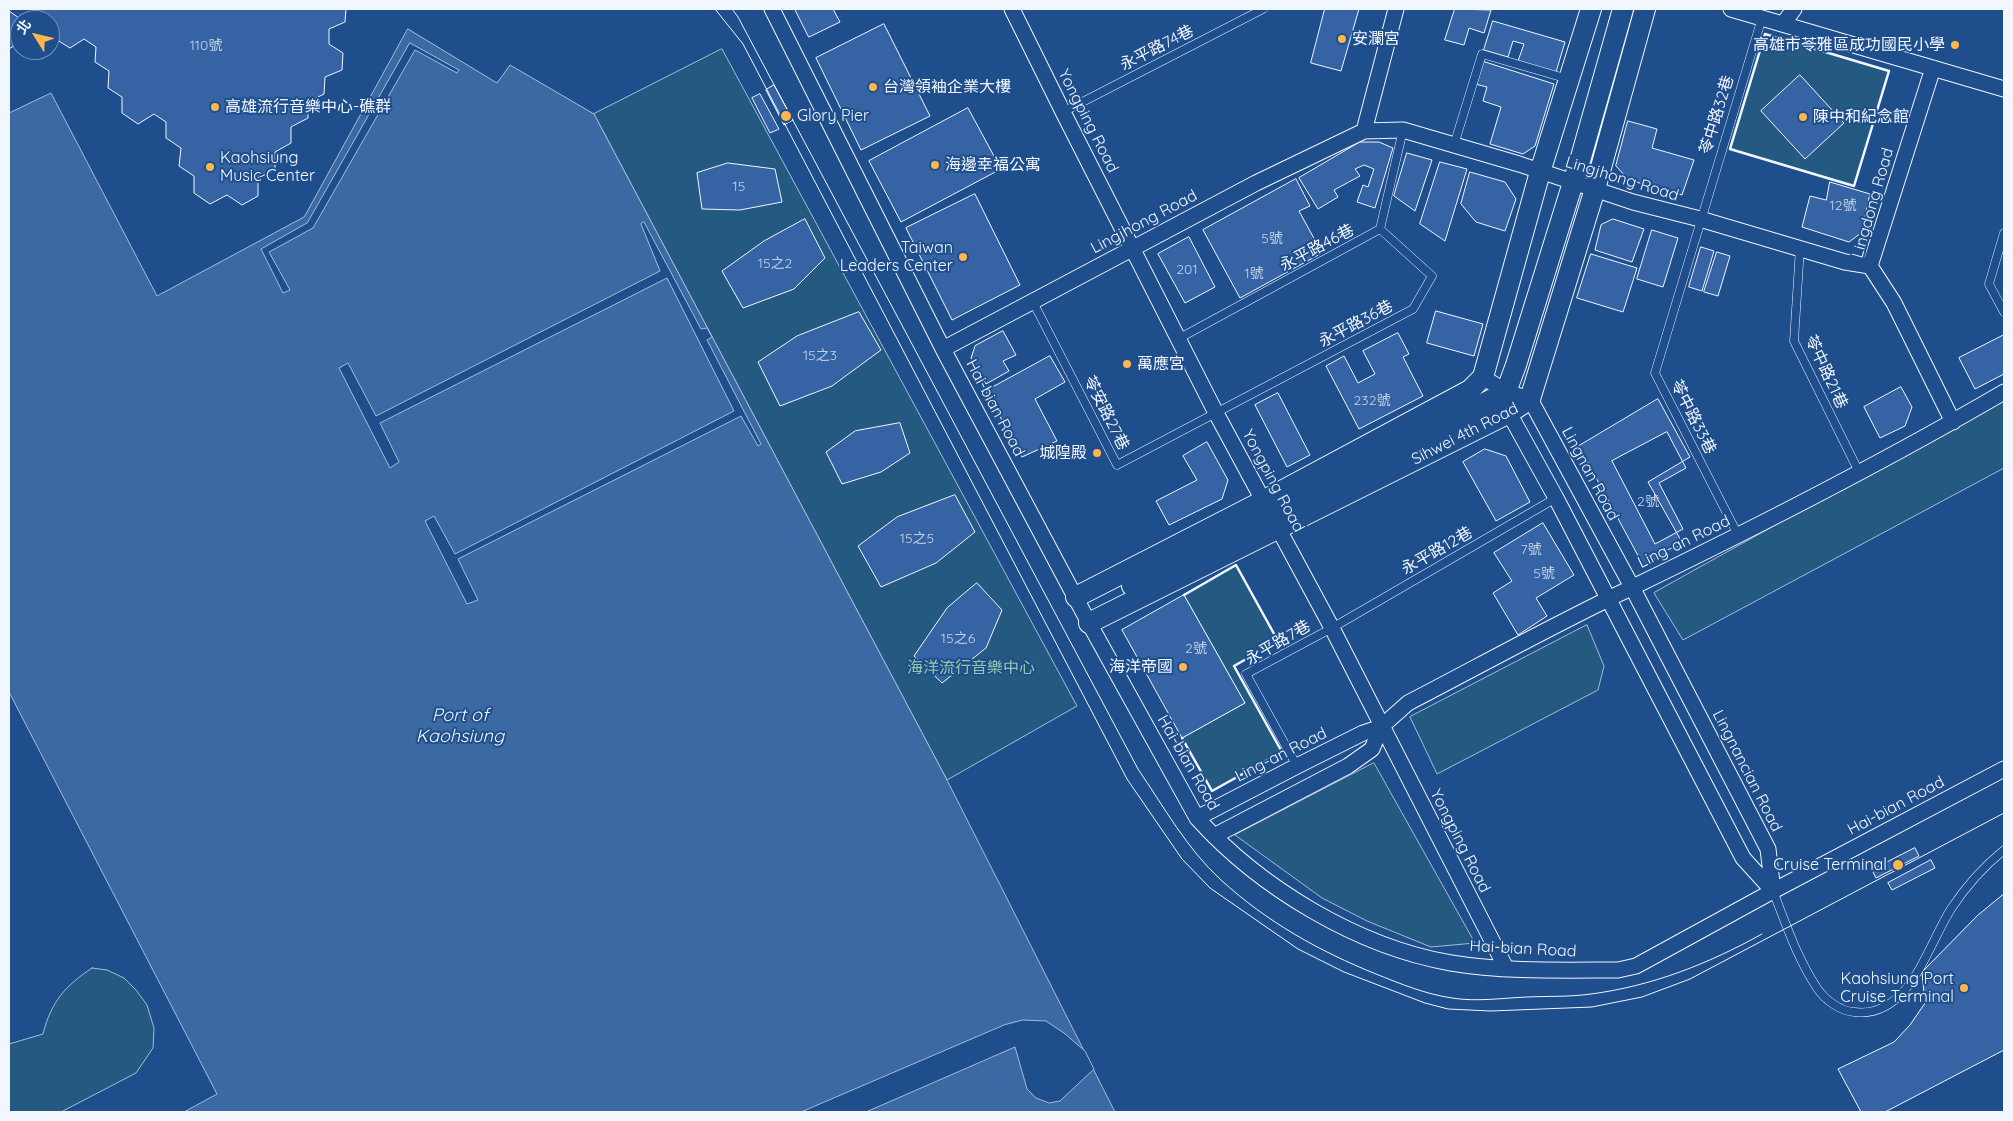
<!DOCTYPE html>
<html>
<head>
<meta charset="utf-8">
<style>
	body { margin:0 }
	#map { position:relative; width:2013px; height:1121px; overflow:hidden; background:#1f4e8c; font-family:Quicksand,"Noto Sans TC",sans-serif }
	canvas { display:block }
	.frame { position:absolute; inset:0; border:10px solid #f2f6ff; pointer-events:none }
	.north { position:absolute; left:10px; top:10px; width:50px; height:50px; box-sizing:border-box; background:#1f4e8c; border:1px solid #7391ba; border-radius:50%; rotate:306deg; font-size:14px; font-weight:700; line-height:20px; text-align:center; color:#f2f6ff }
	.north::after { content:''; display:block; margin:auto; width:18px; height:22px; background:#ffb74d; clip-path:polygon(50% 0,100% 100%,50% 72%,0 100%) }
</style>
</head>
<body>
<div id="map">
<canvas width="2013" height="1121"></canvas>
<div class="frame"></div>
<div class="north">北</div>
</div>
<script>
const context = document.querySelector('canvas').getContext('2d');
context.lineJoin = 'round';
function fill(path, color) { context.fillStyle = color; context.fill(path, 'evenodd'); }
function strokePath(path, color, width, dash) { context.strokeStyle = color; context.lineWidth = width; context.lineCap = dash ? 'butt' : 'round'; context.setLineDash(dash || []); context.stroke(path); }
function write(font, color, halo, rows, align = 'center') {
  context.font = font + ' Quicksand,"Noto Sans TC",sans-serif'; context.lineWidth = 4; context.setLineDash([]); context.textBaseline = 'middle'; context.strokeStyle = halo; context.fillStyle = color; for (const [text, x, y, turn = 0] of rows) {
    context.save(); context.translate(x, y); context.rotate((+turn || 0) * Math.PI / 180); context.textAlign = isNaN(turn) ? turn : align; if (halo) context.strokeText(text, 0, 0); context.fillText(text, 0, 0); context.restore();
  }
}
const green = new Path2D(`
	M1765,34L1889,71L1854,186L1730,149Z
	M722,49L1077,706L947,780L594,114Z
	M2004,398V468L1683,640L1654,593Z
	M1236,565L1278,641L1234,666L1282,752L1212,791L1182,738L1245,703L1184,595Z
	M1587,625L1604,666L1598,690L1437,774L1410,717Z
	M1374,763L1475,943L1431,947L1367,921L1322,898L1235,835Z
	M92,968L107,970L124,978L136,990L147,1005L154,1028L153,1048L136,1073L61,1112H9V1044L43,1034C51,1002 65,986 92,968Z`);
fill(green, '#245a82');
strokePath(green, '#a8bbd7', 1);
const water = new Path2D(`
	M408,29L497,83L510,65L594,114L947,780L1115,1112H184L217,1094L9,692V113L51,93L157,296L304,217Z`);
fill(water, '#3b69a3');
strokePath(water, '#a8bbd7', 1);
const pier = new Path2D(`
	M410,43L459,70L457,73L415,50L313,228L269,252L290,290L283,293L261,249L307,223Z
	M644,222L701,329L707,328L712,337L707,340L761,444L758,446L741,416L458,559L478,600L467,604L425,521L434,516L455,554L734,411L667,278L380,423L399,462L390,468L339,368L348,363L376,416L660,271L641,224Z
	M1023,1020L1046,1021L1064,1033L1085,1051L1094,1069L1060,1101L1049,1103L1036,1098L1027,1089L1015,1047L866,1112H801L1004,1025Z`);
fill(pier, '#1f4e8c');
strokePath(pier, '#a8bbd7', 1);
const building = new Path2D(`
	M38,9H346L345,22L329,29V44L343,53L342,70L325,77L324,94L308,102V118L291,127V143L275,152V170L258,178V196L242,205L227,195L210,204L194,193V176L179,166L181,148L166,138V122L154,114L138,124L122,113V97L108,88L109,71L95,62L96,47L84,39L70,48L54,38L50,41V20H22Z
	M795,9H833L840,22L809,37Z
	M1325,9H1359L1341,71L1311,63Z
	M1455,9L1491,10L1484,33L1469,28L1464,45L1445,40Z
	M9,11L22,20H20V42L9,49Z
	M1493,21L1565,42L1556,72L1518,61L1524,44L1513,41L1508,57L1484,50Z
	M884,24L930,116L861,150L816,58Z
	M1482,61L1554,84L1535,146L1523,154L1490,144L1501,107L1483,101L1487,87L1475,84Z
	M1800,75L1844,123L1805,159L1761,111Z
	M774,85L793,120L784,125L766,90Z
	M760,94L779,129L770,133L752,98Z
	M968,108L1001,169L901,222L869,161Z
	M1628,121L1657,129L1652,148L1694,160L1682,195L1629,180L1616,166Z
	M1360,142H1379L1393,148L1375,208L1357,202L1363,185L1368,187L1374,169L1364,165L1355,169L1360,176L1334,190L1338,197L1318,209L1299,178Z
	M1407,153L1432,160L1415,211L1394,196Z
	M1440,162L1467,169L1445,241L1420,224Z
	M728,163L775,169L782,202L740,210L702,209L697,173Z
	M1470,172L1505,182L1516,199L1505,231L1476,222L1461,204Z
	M1296,179L1310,206L1299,211L1322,253L1240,298L1203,230Z
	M1830,182L1870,194L1861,233L1849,242L1802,227L1810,196L1826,200Z
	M975,194L1020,285L952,320L906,228Z
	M805,219L825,258L794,289L743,308L722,271L764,241Z
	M1613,219L1644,229L1632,262L1595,250L1601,225Z
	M1652,230L1678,238L1663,287L1637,279Z
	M1189,237L1215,287L1185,303L1158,254Z
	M1701,247L1714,251L1702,291L1689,287Z
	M1717,252L1730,256L1718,296L1704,292Z
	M1591,254L1637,268L1623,312L1577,298Z
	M1436,311L1483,324L1474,356L1427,343Z
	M859,312L881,350L832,386L780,406L758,362L797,336Z
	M1003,331L1016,355L1003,361L1009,371L986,384L971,358L975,346Z
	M1398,333L1409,354L1403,357L1423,396L1359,429L1326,366L1344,356L1358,383L1375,374L1363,351Z
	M2004,335V374L1975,389L1959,358Z
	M1050,356L1065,382L1035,399L1057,441L1022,457L986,391Z
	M1901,387L1912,407L1905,426L1880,438L1864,407Z
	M1278,393L1310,455L1287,467L1255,405Z
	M1658,399L1690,457L1648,482L1683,544L1643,565L1579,446Z
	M900,423L910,453L881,472L842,484L826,452L855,431Z
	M1667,432L1686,468L1659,483L1683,529L1655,544L1612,461Z
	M1207,442L1228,480L1222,499L1169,525L1156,501L1197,480L1183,456Z
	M1485,449L1506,456L1530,502L1496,521L1463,462Z
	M955,495L975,532L936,563L881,587L858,546L897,517Z
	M1543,523L1574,575L1536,598L1547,616L1518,635L1493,593L1512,581L1494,553Z
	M977,583L1002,610L986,648L942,683L914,656L947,608Z
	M1184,595L1245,703L1182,738L1122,630Z
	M1915,848L1919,856L1876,878L1872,870Z
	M1931,860L1935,868L1892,890L1888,883Z
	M2004,894V1050L1885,1112H1861L1838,1069L1894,1042L1910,1025L1925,1003L1922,972L1977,916Z`);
fill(building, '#3563a3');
strokePath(building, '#f2f6ff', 1);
const lane = new Path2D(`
	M1063,112L1263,9
	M1454,145L1482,54L1568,79
	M2004,233L1989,284L2004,312
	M1800,248L1794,341L1859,472
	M1033,302L1117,465L1413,309L1432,276L1380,229
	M1178,339L1380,229L1403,130
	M1738,535L1655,373L1762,18
	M1297,766L1246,674L1332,628L1556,498
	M1773,891C1786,924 1797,958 1817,988C1825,1000 1840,1011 1854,1012C1909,1019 1927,947 1951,909C1966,886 1983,867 2004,850`);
const street = new Path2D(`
	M772,9L943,349L1089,623L1197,818C1260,888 1358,947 1451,963C1505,972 1563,970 1618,970L1636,966L1773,891L2004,769
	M1012,9L1063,112L1216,413L1332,628L1506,968
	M1731,9L2004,89
	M1783,24L1794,9
	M1933,68L1870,266L1894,303L1953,422
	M1364,131L1396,9
	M943,349L1256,183L1364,131L1403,130L1519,164L1633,202L1700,219L1845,262L1870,266
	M1483,377L1506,392L1530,399L1632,587L1768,849L1773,891
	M1508,404L1509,413L1556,498L1743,858L1773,891
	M1197,818L1297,766L1363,733L1381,727L1408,703C1483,664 1557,623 1633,587C1759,526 1884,462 2004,392
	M1214,836L1348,766L1372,749L1381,727`);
const secondary = new Path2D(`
	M1132,586L1506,392L1516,365L1581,157L1623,9
	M1076,597L1263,501L1470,390L1483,377L1540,172L1591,9
	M1089,623L1509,413L1530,399L1595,189L1645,9`);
strokePath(lane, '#f2f6ff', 9);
strokePath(street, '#f2f6ff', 17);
strokePath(secondary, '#f2f6ff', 22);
strokePath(lane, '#1f4e8c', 8);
strokePath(street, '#1f4e8c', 15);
strokePath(secondary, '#1f4e8c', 20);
strokePath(new Path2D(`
	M715,9L743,44L1127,779L1182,859L1210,888L1298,949L1344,972L1425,1003L1448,1009L1491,1011L1592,1007L1642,997L1690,979L2004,813
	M732,9L738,17L1138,769C1164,807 1187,849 1221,880C1267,922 1319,951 1376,974C1401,984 1425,994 1452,998C1476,1002 1503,998 1527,997C1548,996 1570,997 1591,994C1652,986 1708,964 1762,934`), '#f2f6ff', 1);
strokePath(new Path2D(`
	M1765,34L1889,71L1854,186L1730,149Z
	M1182,738L1212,791L1282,752L1234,666L1278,641L1236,565L1184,595`), '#f2f6ff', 2.5);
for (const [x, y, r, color] of [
	[1342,39,5,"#ffb74d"],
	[1955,45,5,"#ffb74d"],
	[873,87,5,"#ffb74d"],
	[215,107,5,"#ffb74d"],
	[786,116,6,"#ffb74d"],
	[1803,117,5,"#ffb74d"],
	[935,165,5,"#ffb74d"],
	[210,167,5,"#ffb74d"],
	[963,257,5,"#ffb74d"],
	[1127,364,5,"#ffb74d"],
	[1097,453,5,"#ffb74d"],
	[1183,667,5,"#ffb74d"],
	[1898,865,6,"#ffb74d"],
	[1964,988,5,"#ffb74d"]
]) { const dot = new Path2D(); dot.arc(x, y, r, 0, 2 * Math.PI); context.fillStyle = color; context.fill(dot); strokePath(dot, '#1f4e8c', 2); }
write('14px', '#c3d1e8', null, [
	["110號",206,46],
	["15",739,187],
	["12號",1843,206],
	["5號",1272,239],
	["15之2",775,264],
	["201",1187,270],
	["1號",1254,274],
	["15之3",820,356],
	["232號",1372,401],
	["2號",1648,502],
	["15之5",917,539],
	["7號",1531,550],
	["5號",1544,574],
	["15之6",958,639],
	["2號",1196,649]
]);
write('16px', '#f2f6ff', '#1f4e8c', [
	["安瀾宮",1352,39],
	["高雄市苓雅區成功國民小學",1945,45,"right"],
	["台灣領袖企業大樓",883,87],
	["高雄流行音樂中心-礁群",225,107],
	["Glory Pier",797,116],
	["陳中和紀念館",1813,117],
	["Kaohsiung",220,158],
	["Music Center",220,176],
	["海邊幸福公寓",945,165],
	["Taiwan",953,248,"right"],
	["Leaders Center",953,266,"right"],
	["萬應宮",1137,364],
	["城隍殿",1087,453,"right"],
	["海洋帝國",1173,667,"right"],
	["Cruise Terminal",1887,865,"right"],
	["Kaohsiung Port",1954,979,"right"],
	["Cruise Terminal",1954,997,"right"]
], 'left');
write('16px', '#f2f6ff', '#1f4e8c', [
	["永平路74巷",1157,48,-27],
	["苓中路32巷",1717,115,-73],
	["Yongping Road",1088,121,63],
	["Lingjhong Road",1622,179,17],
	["Lingdong Road",1873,203,-74],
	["Lingjhong Road",1144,222,-28],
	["永平路46巷",1317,248,-28],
	["永平路36巷",1356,324,-28],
	["苓中路21巷",1826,372,65],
	["Hai-bian Road",995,408,62],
	["苓安路27巷",1106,413,63],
	["苓中路33巷",1693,417,63],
	["Sihwei 4th Road",1465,434,-27],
	["Lingnan Road",1590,474,62],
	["Yongping Road",1273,481,62],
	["Ling-an Road",1684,542,-26],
	["永平路12巷",1437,551,-30],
	["永平路7巷",1278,643,-30],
	["Ling-an Road",1281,755,-27],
	["Hai-bian Road",1188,763,60],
	["Lingnancian Road",1747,771,63],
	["Hai-bian Road",1896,806,-28],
	["Yongping Road",1460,841,63],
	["Hai-bian Road",1523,949,3]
]);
write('16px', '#97c8a6', '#1f4e8c', [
	["海洋流行音樂中心",971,668]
]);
write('italic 18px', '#f2f6ff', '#1f4e8c', [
	["Port of",460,716],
	["Kaohsiung",460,737]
]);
</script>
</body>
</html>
